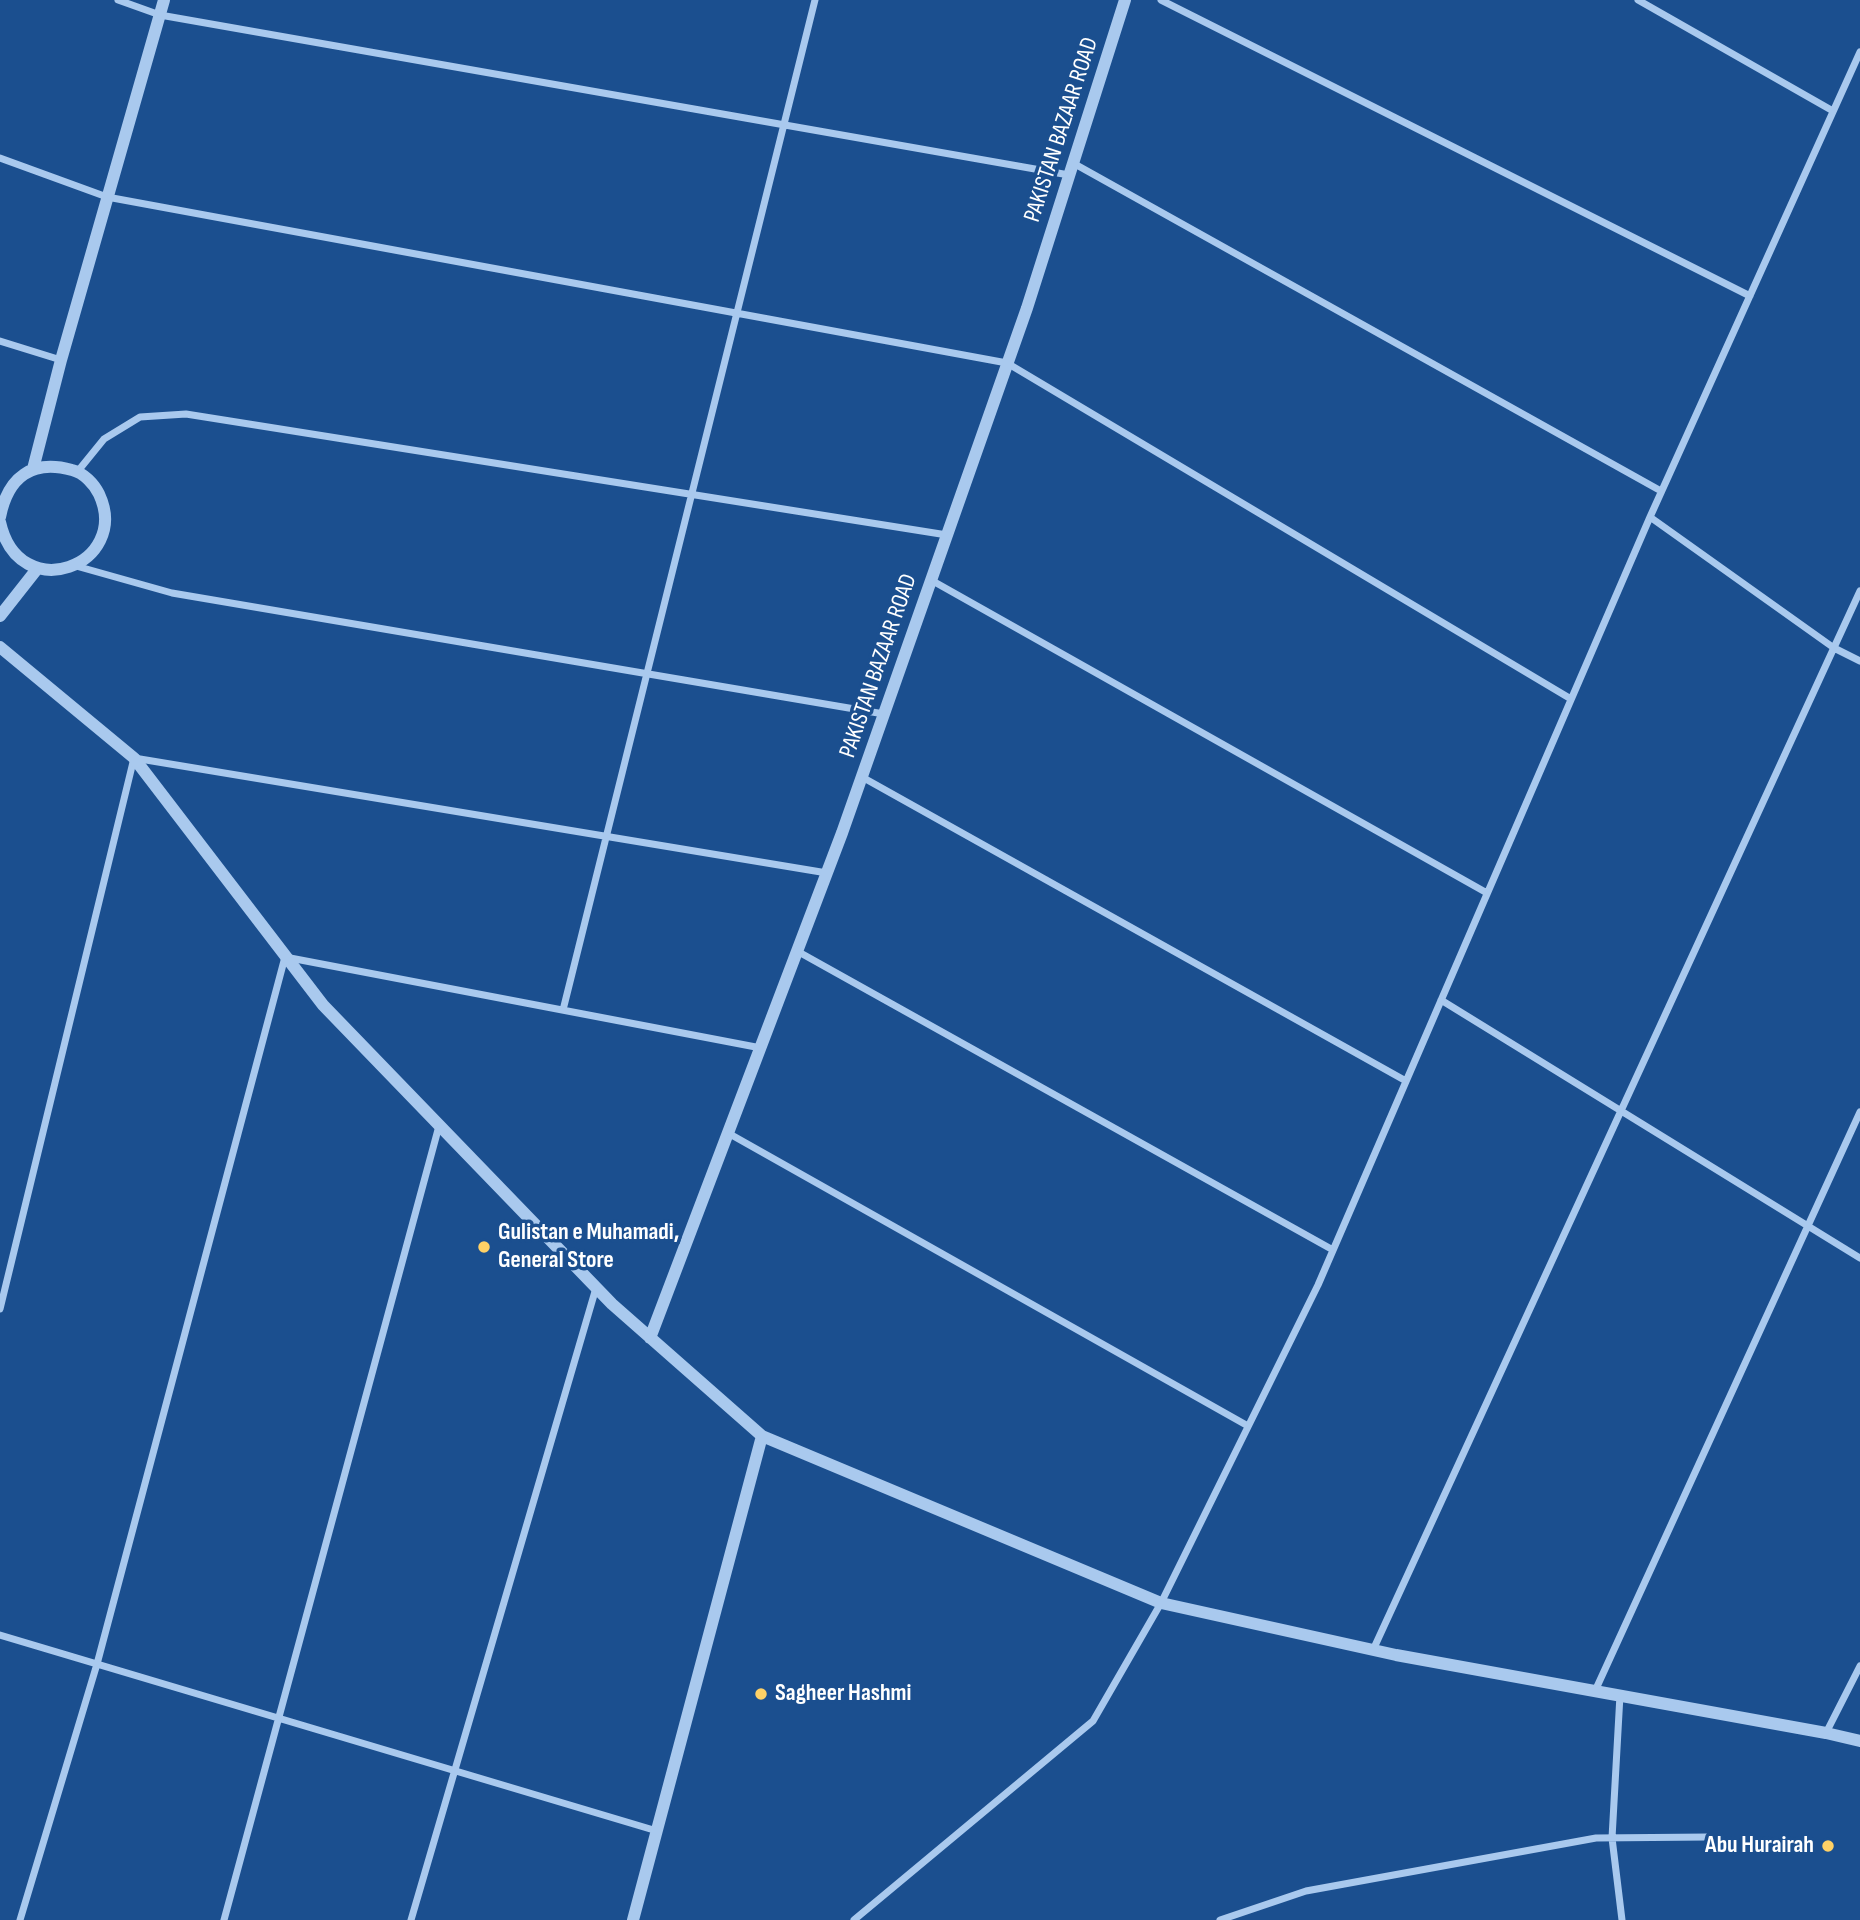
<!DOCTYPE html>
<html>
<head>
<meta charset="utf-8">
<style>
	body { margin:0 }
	canvas { display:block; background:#1b4f8f }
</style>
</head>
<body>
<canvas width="1860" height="1920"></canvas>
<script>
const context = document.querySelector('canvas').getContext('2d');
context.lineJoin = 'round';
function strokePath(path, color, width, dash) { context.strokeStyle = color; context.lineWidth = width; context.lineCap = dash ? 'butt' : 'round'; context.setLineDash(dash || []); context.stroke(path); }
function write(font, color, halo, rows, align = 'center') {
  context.font = font + ' "Sofia Sans Condensed",sans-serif'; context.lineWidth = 7; context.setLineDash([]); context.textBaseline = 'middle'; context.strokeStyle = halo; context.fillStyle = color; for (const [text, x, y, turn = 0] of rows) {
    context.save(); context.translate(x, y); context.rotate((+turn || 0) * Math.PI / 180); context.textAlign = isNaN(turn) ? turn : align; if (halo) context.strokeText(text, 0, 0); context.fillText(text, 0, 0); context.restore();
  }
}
strokePath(new Path2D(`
	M118,0L160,15L1069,175
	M1161,0L1750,296
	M1638,0L1833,111
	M0,158L107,197L1007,363L1571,699
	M1073,163L1661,491
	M0,341L61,360
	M78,471L104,439L140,417L186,414L947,535
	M1650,517L1834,648L1860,661
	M76,566L172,593L884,714
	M931,580L1487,893
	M862,777L1406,1081
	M797,951L1333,1250
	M1441,1000L1860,1258
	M563,1010L815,0
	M728,1133L1248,1426
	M0,1309L134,758L827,873
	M0,1635L657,1831
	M1373,1650L1860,591
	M1595,1691L1860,1112
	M1620,1695L1612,1838L1622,1920
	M1826,1733L1860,1666
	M20,1920L97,1664L285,957L761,1048
	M224,1920L439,1126
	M411,1920L596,1288
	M854,1920L1093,1721L1161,1603L1318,1285L1650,517L1860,52
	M1220,1920L1306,1891L1596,1838L1708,1837`), '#a9c9ee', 7);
strokePath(new Path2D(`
	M33,469L61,360L164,0
	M0,517C8,477 32,459 72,470C84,473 94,484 99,494C132,565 19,608 0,522
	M0,616L37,569
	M0,647L134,758L323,1005L612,1304L762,1436L1161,1603L1396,1655L1826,1733L1860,1741
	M650,1338L842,833L1027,308L1125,0
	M633,1920L762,1436`), '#a9c9ee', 12);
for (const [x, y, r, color] of [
	[484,1247,7,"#ffd166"],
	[761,1694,7,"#ffd166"],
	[1828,1846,7,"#ffd166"]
]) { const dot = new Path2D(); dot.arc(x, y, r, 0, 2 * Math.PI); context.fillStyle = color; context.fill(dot); strokePath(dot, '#1b4f8f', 2.5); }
write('24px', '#fff', '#1b4f8f', [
	["PAKISTAN BAZAAR ROAD",1062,130,-72],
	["PAKISTAN BAZAAR ROAD",879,666,-71]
]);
write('bold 24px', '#fff', '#1b4f8f', [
	["Gulistan e Muhamadi,",498,1233],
	["General Store",498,1261],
	["Sagheer Hashmi",775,1694],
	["Abu Hurairah",1814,1846,"right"]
], 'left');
</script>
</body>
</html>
